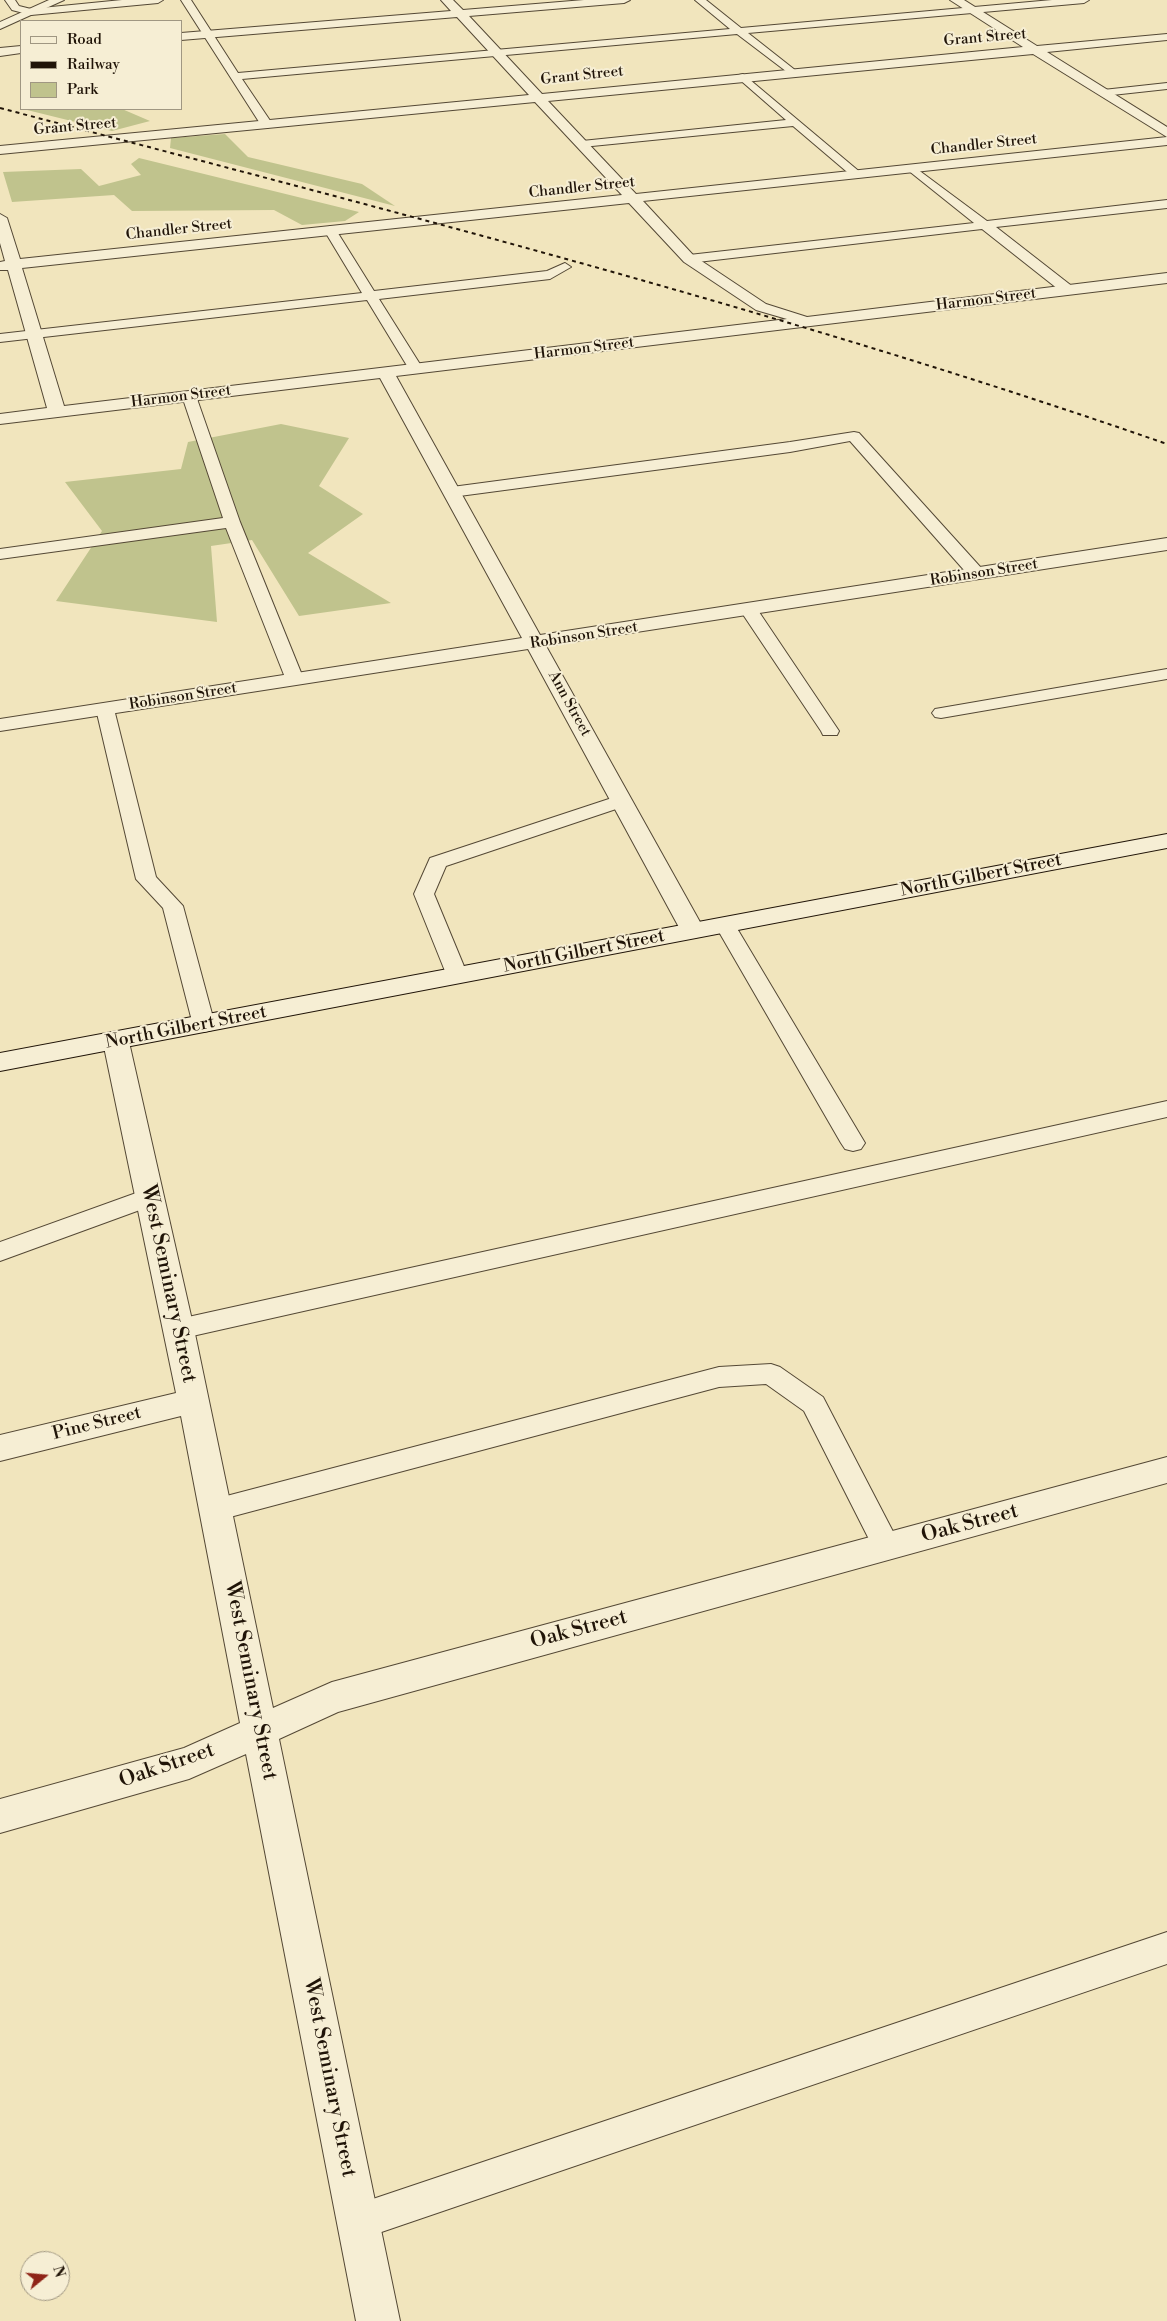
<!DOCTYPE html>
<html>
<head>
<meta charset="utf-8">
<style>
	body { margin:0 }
	#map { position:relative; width:1167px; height:2321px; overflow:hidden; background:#f1e5bd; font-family:"Libre Bodoni",serif }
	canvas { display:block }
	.legend { position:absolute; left:20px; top:20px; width:162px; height:90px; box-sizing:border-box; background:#f6eed4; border:1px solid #a09782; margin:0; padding:6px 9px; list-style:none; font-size:15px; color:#201408 }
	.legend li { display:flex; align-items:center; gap:10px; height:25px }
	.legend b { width:25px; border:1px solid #a09782 }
	.north { position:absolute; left:20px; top:2251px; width:50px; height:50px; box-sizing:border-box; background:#f6eed4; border:1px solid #a09782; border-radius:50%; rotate:73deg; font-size:14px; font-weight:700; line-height:20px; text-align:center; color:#201408 }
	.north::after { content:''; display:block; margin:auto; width:18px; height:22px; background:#8f2418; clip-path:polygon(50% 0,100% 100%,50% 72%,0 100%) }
</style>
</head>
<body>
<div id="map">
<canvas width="1167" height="2321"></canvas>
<ul class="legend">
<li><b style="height:6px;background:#f6eed4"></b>Road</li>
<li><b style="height:6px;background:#201408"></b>Railway</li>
<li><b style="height:14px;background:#c0c38d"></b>Park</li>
</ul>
<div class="north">N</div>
</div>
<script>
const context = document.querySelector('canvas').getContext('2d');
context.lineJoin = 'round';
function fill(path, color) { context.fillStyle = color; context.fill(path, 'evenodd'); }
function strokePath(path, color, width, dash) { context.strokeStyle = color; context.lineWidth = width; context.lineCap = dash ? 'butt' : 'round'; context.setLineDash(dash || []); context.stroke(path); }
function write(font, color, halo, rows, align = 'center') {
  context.font = font + ' "Libre Bodoni",serif'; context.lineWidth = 4; context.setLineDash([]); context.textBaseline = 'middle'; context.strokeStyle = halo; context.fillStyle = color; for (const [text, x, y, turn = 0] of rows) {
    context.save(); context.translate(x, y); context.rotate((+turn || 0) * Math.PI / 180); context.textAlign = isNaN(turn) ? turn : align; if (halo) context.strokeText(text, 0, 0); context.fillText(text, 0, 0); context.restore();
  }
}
fill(new Path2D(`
	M23,109H122L150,121L112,131Z
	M225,134L248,157L362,184L395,206L170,148L171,138Z
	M139,158L359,212L345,221L302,225L274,210L132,211L114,195L12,202L3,172L81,169L99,186L141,175L131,164Z
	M281,424L349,438L319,486L363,514L308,553L391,603L299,616L252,540L211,546L217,622L56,601L102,531L65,482L181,469L188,442Z`), '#c0c38d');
const service = new Path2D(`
	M5,0H15L19,6L31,9L122,0H163L158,3L31,15L12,10Z
	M181,0H191L238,73L730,29L695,0H706L741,28L1052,0H1089L1084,3L748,33L795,70V74L791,75L737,34L242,79L273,125L267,128L261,125Z
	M743,74L861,173V177H853L793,126L582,147L576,144L582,141L786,120L739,79V75Z
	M1167,83V89L1103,96L1098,93L1103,90Z
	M913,166L987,221L1167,200V208L996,227L1073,287L1075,290L1073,293H1063L982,229L689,263L683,259L689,255L974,223L909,171V167Z
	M330,226L336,230L374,291L547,271L565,263L571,267L550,279L379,299L423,369L416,373L409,369L367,300L0,342V334L362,293L324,230Z
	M189,392L196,396L240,522L304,680L301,684H289L286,680L226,528L0,559V549L223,518L182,396Z
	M854,432L859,433L983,570L985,574L983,578H971L850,441L790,452L452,497L444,492L452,487L790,442Z
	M749,605L755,606L839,731L837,735H823L821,731L740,610L743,606Z
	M1167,669V679L941,718L935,717L932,713L935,709L941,708Z
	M105,704L111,705L114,709L156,877L183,906L215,1025L212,1030L204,1032L196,1030L193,1025L163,908L136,879L96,709L99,705Z
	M621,795L628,797L631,801L628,805L446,866L434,894L468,976L465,981L457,983L449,981L414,894L430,858Z
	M725,919L732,920L735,925L865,1143L861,1149L853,1151L845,1149L841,1143L715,925L718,920Z
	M1167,1101V1117L179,1339L170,1336L166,1329L170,1322L179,1319Z
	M150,1188L159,1191L162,1197L159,1203L0,1261V1242Z
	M771,1364L780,1367L823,1397L901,1547L897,1555L887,1559L877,1555L804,1411L766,1384L719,1387L215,1521L205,1518L201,1510L205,1502L215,1499L719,1367Z
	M1167,1932V1964L358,2240L345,2235L340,2222L345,2209L358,2204Z`);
const minor = new Path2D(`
	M441,0H453L463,10L584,0H630L624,3L469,16L542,94L1023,47L950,0H964L1037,46L1167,34V40L1047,52L1167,127V137L1033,54L548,101L636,194L1167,137V145L643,201L694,256L766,304L807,317L1167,273V283L396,376L540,635L1167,538V550L546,646L705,931L702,936L693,938L684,936L681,931L528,649L0,731V719L522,638L380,378L0,424V414L47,408L8,270H0V262L5,261L0,243V214L7,218L20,259L622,195L535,102L0,154V146L529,95L457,17L181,40V33L451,11ZM629,203L684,262L756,310L787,319L64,406L22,268Z
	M21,46V53L0,56V48Z
	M116,1034L125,1036L129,1042L194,1329L273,1708L332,1682L1167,1457V1483L338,1712L279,1739L400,2321H356L246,1754L189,1779L0,1833V1799L184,1748L240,1723L181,1416L0,1461V1435L176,1393L103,1042L107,1036Z`);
const tertiary = new Path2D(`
	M49,0H64L0,29V22Z`);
const secondary = new Path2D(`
	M1167,834V848L0,1071V1053Z`);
strokePath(service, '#544835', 2);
strokePath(minor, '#544835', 2);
strokePath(tertiary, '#544835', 2);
strokePath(secondary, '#201408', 2);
fill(service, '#f6eed4');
fill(minor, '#f6eed4');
fill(tertiary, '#f6eed4');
fill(secondary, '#f6eed4');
strokePath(new Path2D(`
	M0,108C392,211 784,311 1167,444`), '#201408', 2, [4, 4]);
write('15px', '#201408', '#f6eed4', [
	["Grant Street",985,38,-5],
	["Grant Street",582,76,-6],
	["Grant Street",75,127,-5],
	["Chandler Street",984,145,-6],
	["Chandler Street",582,188,-6],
	["Chandler Street",179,230,-6],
	["Harmon Street",986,300,-7],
	["Harmon Street",584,349,-7],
	["Harmon Street",181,397,-7],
	["Robinson Street",984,573,-9],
	["Robinson Street",584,636,-9],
	["Robinson Street",183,697,-9],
	["Ann Street",569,704,61]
]);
write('18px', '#201408', '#f6eed4', [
	["North Gilbert Street",981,876,-11],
	["North Gilbert Street",584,952,-11],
	["North Gilbert Street",186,1028,-11],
	["Pine Street",97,1424,-14]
]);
write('21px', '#201408', '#f6eed4', [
	["West Seminary Street",168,1284,78],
	["Oak Street",970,1524,-15],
	["Oak Street",579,1630,-15],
	["West Seminary Street",250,1681,79],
	["Oak Street",167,1766,-19],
	["West Seminary Street",329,2078,79]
]);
</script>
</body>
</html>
